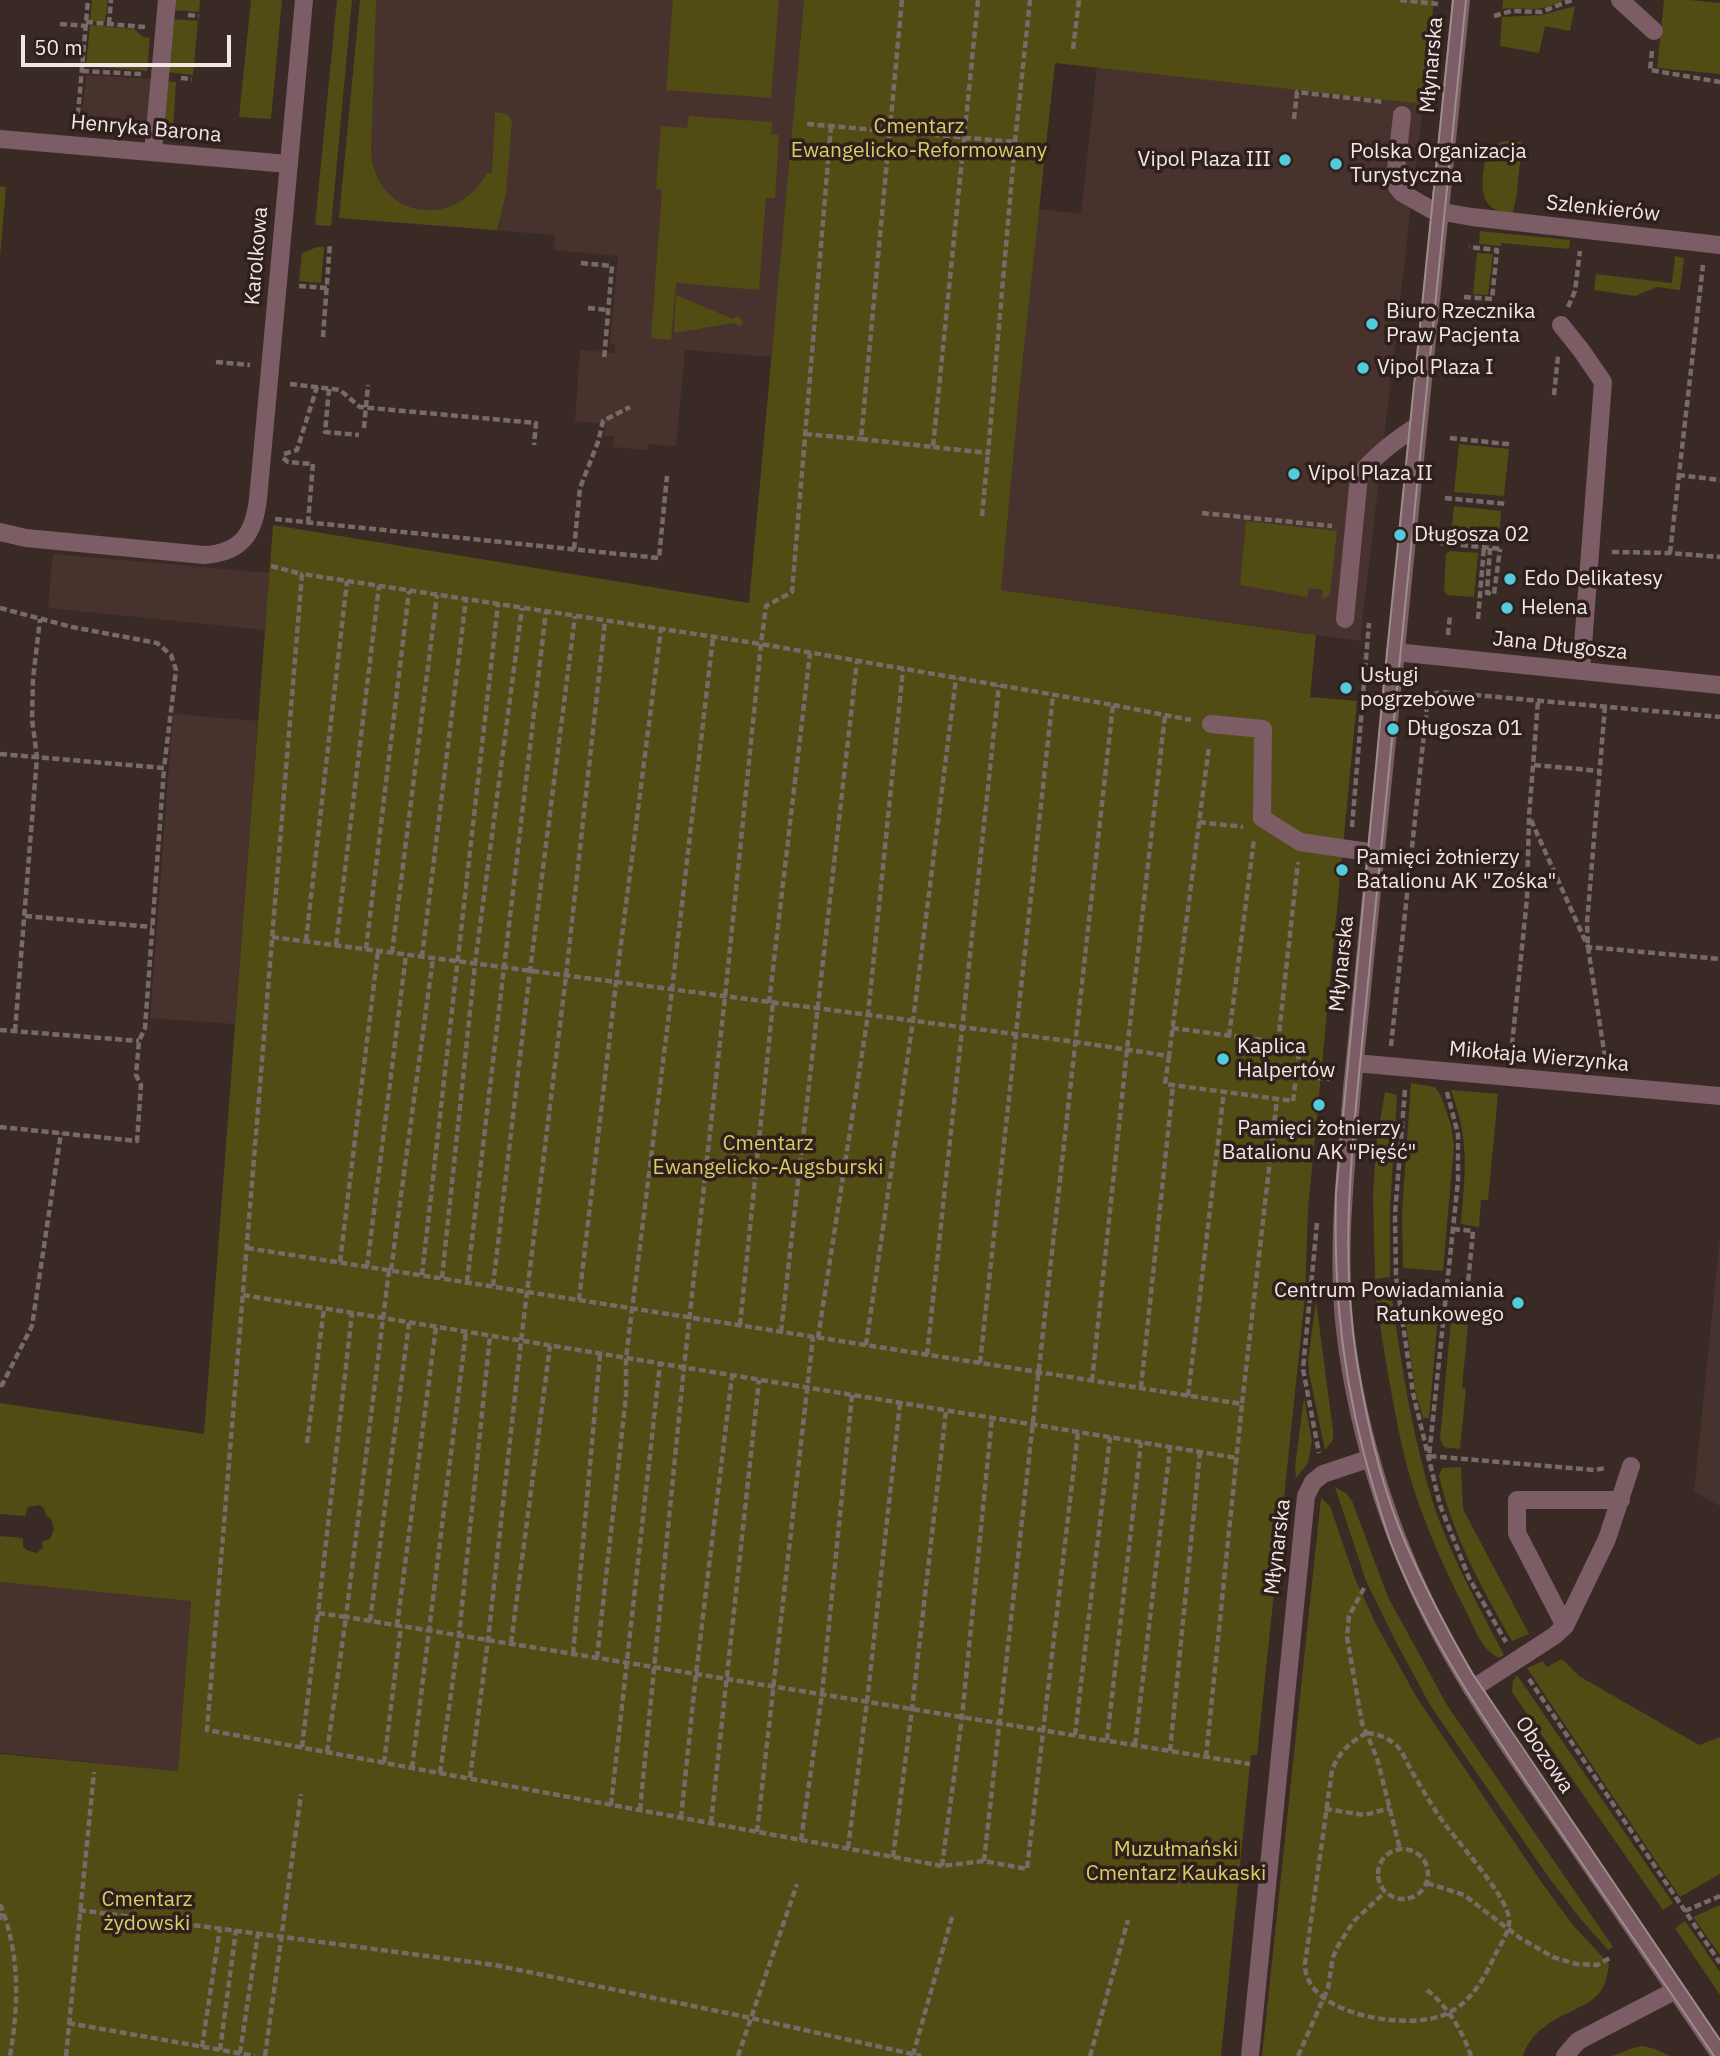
<!DOCTYPE html>
<html>
<head>
<meta charset="utf-8">
<style>
	body { margin:0 }
	#map { position:relative; width:1720px; height:2056px; overflow:hidden; background:#3a2a26; font-family:"IBM Plex Sans",sans-serif }
	canvas { display:block }
	.scale { position:absolute; left:21px; top:35px; width:210px; height:32px; box-sizing:border-box; border:4px solid #f2e7e5; border-top:0; padding-left:9px; font-size:21px; line-height:24px; white-space:nowrap; color:#f2e7e5; -webkit-text-stroke:5px #2f201c; paint-order:stroke }
</style>
</head>
<body>
<div id="map">
<canvas width="1720" height="2056"></canvas>
<div class="scale">50 m</div>
</div>
<script>
const context = document.querySelector('canvas').getContext('2d');
context.lineJoin = 'round';
function fill(path, color) { context.fillStyle = color; context.fill(path, 'evenodd'); }
function strokePath(path, color, width, dash) { context.strokeStyle = color; context.lineWidth = width; context.lineCap = dash ? 'butt' : 'round'; context.setLineDash(dash || []); context.stroke(path); }
function write(font, color, halo, rows, align = 'center') {
  context.font = font + ' "IBM Plex Sans",sans-serif'; context.lineWidth = 7; context.setLineDash([]); context.textBaseline = 'middle'; context.strokeStyle = halo; context.fillStyle = color; for (const [text, x, y, turn = 0] of rows) {
    context.save(); context.translate(x, y); context.rotate((+turn || 0) * Math.PI / 180); context.textAlign = isNaN(turn) ? turn : align; if (halo) context.strokeText(text, 0, 0); context.fillText(text, 0, 0); context.restore();
  }
}
fill(new Path2D(`
	M360,0H804L772,357L685,350L676,446L649,444L648,450L613,447L614,436H604L605,424L575,421L580,350L615,353V344L610,343L618,256L554,250L555,235L339,218Z
	M1097,67L1423,104L1360,641L1001,590L1021,376L1039,209L1081,214Z
	M86,75L152,79L148,128L81,124Z
	M53,554L270,573L265,630L48,608Z
	M173,714L258,721L235,1024L150,1018Z
	M1720,1237V1506L1694,1492Z
	M0,1582L191,1600L178,1771L0,1753Z`), '#48322d');
fill(new Path2D(`
	M92,0H108L105,22L90,21Z
	M173,0H200L199,12L173,10Z
	M251,0H282L271,119L239,117Z
	M337,0H352L331,226L315,225Z
	M360,0H376L371,153C377,219 455,231 487,173H492L495,112L507,114L512,121L506,194L497,230L339,218Z
	M673,0H779L771,98L666,90Z
	M804,0H1434L1423,104L1055,63L1021,376L1001,590L1316,635L1310,697L1357,701L1308,1209L1305,1297L1257,1755H1251L1250,1764L1221,2056H0V1754L178,1771L191,1601L0,1582V1536L23,1538V1546L26,1550L37,1553L43,1547L42,1542L50,1539L54,1529L51,1519L46,1515L44,1508L40,1505L28,1507L25,1516L0,1514V1403L204,1434L273,525L749,603Z
	M1503,0H1564C1536,14 1530,7 1502,9Z
	M1664,0H1690L1720,3V74L1657,68Z
	M1575,6L1570,31L1545,26L1539,53L1500,46L1502,17L1542,15Z
	M172,19L198,21L193,75L166,72Z
	M90,25L134,29L143,37L150,38L147,71L86,66Z
	M166,81L176,82L173,130L162,128Z
	M689,116L772,122L771,134L779,135L775,198H766L759,290L676,283L671,340L651,338L662,190L656,189L661,126L687,128Z
	M1505,141L1522,142L1517,192L1513,213C1508,212 1500,212 1496,210C1474,199 1485,167 1487,148Z
	M0,186L6,187L0,257Z
	M1480,231L1570,240L1569,249L1501,243V246L1479,244Z
	M317,247H324L321,283L299,281L302,253Z
	M1477,253L1493,254L1488,295L1473,294Z
	M1675,256L1684,258L1680,290L1657,287L1635,296L1594,290L1596,274L1672,283Z
	M676,295L733,319L737,316L740,317L743,323L740,326L733,323L674,333Z
	M1459,444L1509,449L1504,496L1454,492Z
	M1454,506L1501,511L1499,540L1451,535Z
	M1246,521L1337,531L1330,595L1322,600L1323,590L1309,588L1307,597L1240,585Z
	M1450,551L1478,553L1474,597L1447,595L1444,589L1446,554Z
	M1411,1083L1435,1087L1441,1096L1451,1125L1454,1146L1443,1271L1403,1268L1402,1212Z
	M1451,1090L1498,1094L1488,1200H1481L1479,1227L1461,1224C1463,1195 1467,1166 1463,1137C1461,1120 1456,1105 1451,1090Z
	M1385,1092L1397,1095L1390,1210V1277L1375,1279L1373,1195L1376,1146Z
	M1392,1298C1402,1369 1413,1441 1435,1509C1453,1560 1479,1607 1504,1655L1499,1658C1481,1649 1475,1629 1466,1611C1443,1567 1419,1511 1406,1463C1393,1409 1385,1355 1376,1300Z
	M1316,1301L1333,1431V1440L1325,1450L1309,1373L1308,1360Z
	M1407,1307L1435,1310L1438,1315L1429,1418H1423L1415,1390L1404,1310Z
	M1457,1311L1469,1313L1462,1388L1466,1389L1460,1449L1444,1447L1440,1439L1451,1320Z
	M1304,1397L1312,1441L1308,1463L1296,1478L1295,1467Z
	M1461,1467L1463,1509L1529,1634L1512,1641C1480,1585 1454,1538 1439,1476L1442,1468Z
	M1335,1487L1347,1494L1352,1501L1388,1597L1447,1705L1613,1947L1608,1950L1579,1917L1547,1875L1430,1705L1396,1642L1366,1581Z
	M1321,1498L1330,1506L1355,1579L1377,1626L1417,1698L1540,1880L1572,1924L1609,1964C1608,1970 1607,1979 1604,1985C1593,2014 1538,2011 1523,2056H1262Z
	M1562,1659L1579,1676L1699,1745L1720,1737V1874L1680,1897L1527,1668L1543,1661L1547,1667Z
	M1517,1675L1673,1903L1663,1910L1512,1692L1513,1681Z
	M1720,1905V1955L1693,1917Z
	M1685,1921L1720,1972V1995L1675,1928Z
	M1643,2046L1655,2049L1670,2056H1612L1633,2048Z`), '#514b14');
strokePath(new Path2D(`
	M902,0L861,439L933,447L978,0
	M1400,0L1438,4
	M188,15L199,16
	M1494,16L1511,11L1541,12L1572,0
	M86,22L145,27
	M60,24L86,26
	M109,24L111,0
	M1073,49L1079,0
	M1652,51L1650,70L1720,82
	M82,71L141,74
	M181,78L192,79
	M1294,119L1297,92L1384,102
	M807,124L1015,142
	M77,125L88,0
	M581,263L612,266L604,360
	M299,286L327,288
	M1464,297L1492,299L1497,250L1469,247
	M1568,307L1575,291L1580,251
	M588,308L609,310
	M323,337L330,243
	M216,362L250,365
	M290,384L340,390L360,407L536,423L534,445
	M329,389L325,432L359,435
	M1554,395L1558,356
	M364,428L368,385
	M805,434L861,439
	M1450,438L1507,444V439
	M933,447L988,453L1015,142L1030,0
	M284,454L297,450L317,387
	M283,458L288,462L313,464L308,522
	M1678,475L1720,480
	M1445,498L1507,504
	M1202,513L1332,526
	M982,516L988,453
	M275,519L659,558L667,476
	M1440,543L1502,549
	M1490,548L1487,593L1494,594L1500,549
	M574,549L580,488L598,442L603,421L630,407
	M1612,552L1670,553L1720,557
	M1670,553L1703,265
	M271,566L302,574
	M0,608L72,627L157,643L171,655L176,670L164,768
	M1478,619L1484,547
	M1448,635L1450,615
	M1113,705L1191,720
	M1605,706L1587,923L1588,947L1606,1064
	M0,754L164,768L145,1028L139,1041L136,1075L141,1085L137,1141L0,1127
	M1534,765L1600,771
	M1531,820L1588,947L1720,959
	M1199,822L1243,827
	M1352,827L1369,623
	M25,916L152,927
	M272,937L1076,1042L1169,1056L1209,746
	M306,941L347,581
	M336,945L379,586
	M366,949L409,591
	M392,953L437,595
	M422,957L466,599
	M769,1003L810,653
	M0,1030L139,1041
	M15,1031L37,757L32,719L33,679L40,619
	M1229,1036L1254,839
	M1278,1042L1298,862
	M1391,1046L1428,696L1441,692L1720,717
	M1511,1055L1527,898L1529,817L1538,701
	M1169,1056L1165,1084L1293,1101L1300,1045L1172,1028
	M1296,1076L1330,1079
	M1405,1090L1395,1214L1396,1277L1413,1393L1440,1505L1469,1578L1506,1642
	M1447,1092L1458,1134V1181L1429,1456L1594,1470L1606,1468
	M1317,1223L1303,1369L1319,1453
	M1453,1229L1473,1231L1467,1294L1473,1295
	M247,1248L1242,1404L1277,1099
	M340,1262L378,951
	M367,1267L406,955
	M389,1270L346,1617L1250,1764
	M391,1270L433,958
	M422,1275L498,604
	M442,1278L475,964L522,608
	M467,1282L546,611
	M493,1286L530,971L575,616
	M1397,1288L1467,1294
	M243,1295L1237,1458
	M579,1300L616,983L661,629
	M740,1325L773,1003
	M781,1332L857,661
	M818,1338L868,1015L903,669
	M866,1345L913,1021L956,678
	M927,1355L999,685
	M980,1363L1053,695
	M1092,1381L1127,1050L1165,715
	M0,1385H2L32,1326L61,1133
	M1141,1388L1173,1085
	M1188,1396L1224,1091
	M307,1443L324,1308
	M1364,1588L1349,1616L1347,1637L1362,1723L1377,1758L1400,1849
	M370,1621L409,1323
	M397,1626L436,1327
	M511,1643L550,1346
	M573,1654L600,1354
	M597,1658L626,1396V1358L672,990L713,637
	M1529,1679L1720,1963
	M1367,1733C1377,1734 1387,1737 1396,1745C1403,1752 1407,1763 1412,1772C1420,1785 1428,1799 1437,1813C1453,1838 1505,1892 1509,1918C1511,1931 1500,1945 1494,1957C1484,1979 1471,2002 1448,2013C1412,2032 1304,2016 1305,1964L1332,1770C1339,1752 1350,1742 1367,1733Z
	M1075,1735L1110,1437
	M1107,1740L1141,1442
	M1135,1745L1170,1448
	M302,1747L318,1613
	M1170,1751L1200,1452
	M327,1752L346,1617L318,1613L352,1313
	M1206,1757L1242,1404
	M384,1763L401,1626
	M412,1768L466,1332
	M440,1773L459,1635L490,1336
	M470,1778L488,1640L521,1341L566,976L605,621
	M611,1805L660,1364
	M1325,1809L1365,1815L1390,1808
	M640,1810L684,1367L725,997L761,644L766,606L792,592L831,126
	M681,1818L696,1674L732,1376
	M711,1823L759,1380
	M757,1832L813,1337
	M801,1840L822,1694L852,1395
	M848,1848L867,1702L900,1403
	M1378 1874a25 25 0 1 1 50 0a25 25 0 1 1-50 0Z
	M893,1857L912,1709L946,1411
	M984,1861L1113,705L761,644L302,574L207,1730L942,1866L984,1861L1027,1869L1078,1432
	M942,1866L962,1717L992,1418
	M1427,1883L1464,1895L1520,1938L1553,1957L1576,1964L1597,1965L1610,1958
	M0,1904C20,1953 19,2004 10,2056
	M79,1910L495,1965L751,2018L921,2056
	M1685,1911L1720,1896
	M0,1920L1,1908
	M1427,1990C1447,2005 1463,2032 1471,2056
	M68,2023L255,2056
	M202,2047L220,1928
	M220,2050L236,1930
	M240,2053L258,1933
	M913,2055L952,1917
	M66,2056L94,1772
	M265,2056L301,1794
	M738,2056L797,1884
	M1090,2056L1128,1920
	M1298,2056L1328,1988L1333,1957L1338,1946L1353,1922L1385,1892`), '#786a66', 4.5, [7, 3.5]);
strokePath(new Path2D(`
	M1461,0L1352,1089C1346,1169 1336,1250 1345,1330C1358,1440 1395,1552 1449,1649C1488,1719 1536,1785 1581,1851C1628,1919 1674,1987 1720,2055
	M1620,0L1654,31
	M1402,115L1395,180L1397,187L1402,193L1432,210L1472,217L1720,245
	M0,139L288,164
	M153,152L167,0
	M1561,325L1581,350L1603,382L1581,671
	M0,532L26,538L204,555C241,553 254,534 258,499L304,0
	M1345,619L1359,476C1375,455 1396,440 1417,426
	M1395,652L1720,685
	M1211,724L1263,729L1262,818L1300,842L1375,853
	M1355,1063L1720,1096
	M1565,1626L1517,1533V1500H1621
	M1472,1689L1554,1636L1565,1626L1607,1539L1631,1466
	M1250,2056L1306,1496L1313,1482L1323,1474L1371,1458
	M1565,2056L1578,2041L1676,1990`), '#7c5d66', 18);
strokePath(new Path2D(`
	M1453,0L1383,692L1336,1192C1333,1297 1344,1390 1374,1490C1380,1509 1385,1528 1392,1546C1428,1638 1485,1721 1540,1802C1598,1887 1656,1972 1714,2056
	M1466,0C1437,287 1408,573 1380,860C1373,928 1367,996 1360,1064C1350,1164 1341,1263 1357,1362C1367,1423 1381,1487 1406,1544C1425,1588 1448,1631 1472,1673L1720,2040`), '#9c8e8b', 2);
for (const [x, y, r, color] of [
	[1285,160,7,"#52cbda"],
	[1336,164,7,"#52cbda"],
	[1372,324,7,"#52cbda"],
	[1363,368,7,"#52cbda"],
	[1294,474,7,"#52cbda"],
	[1400,535,7,"#52cbda"],
	[1510,579,7,"#52cbda"],
	[1507,608,7,"#52cbda"],
	[1346,688,7,"#52cbda"],
	[1393,729,7,"#52cbda"],
	[1342,870,7,"#52cbda"],
	[1223,1059,7,"#52cbda"],
	[1319,1105,7,"#52cbda"],
	[1518,1303,7,"#52cbda"]
]) { const dot = new Path2D(); dot.arc(x, y, r, 0, 2 * Math.PI); context.fillStyle = color; context.fill(dot); strokePath(dot, '#2f201c', 2.5); }
write('21px', '#f2e7e5', '#2f201c', [
	["Młynarska",1432,65,-85],
	["Henryka Barona",146,129,5],
	["Szlenkierów",1603,209,6],
	["Karolkowa",257,256,-85],
	["Jana Długosza",1560,646,6],
	["Młynarska",1342,964,-84],
	["Mikołaja Wierzynka",1539,1057,5],
	["Młynarska",1278,1547,-83],
	["Obozowa",1544,1755,56]
]);
write('21px', '#d8cd66', '#2f201c', [
	["Cmentarz",919,127],
	["Ewangelicko-Reformowany",919,151],
	["Cmentarz",768,1144],
	["Ewangelicko-Augsburski",768,1168],
	["Muzułmański",1176,1850],
	["Cmentarz Kaukaski",1176,1874],
	["Cmentarz",147,1900],
	["żydowski",147,1924]
]);
write('21px', '#f2e7e5', '#2f201c', [
	["Polska Organizacja",1350,152],
	["Turystyczna",1350,176],
	["Vipol Plaza III",1271,160,"right"],
	["Biuro Rzecznika",1386,312],
	["Praw Pacjenta",1386,336],
	["Vipol Plaza I",1377,368],
	["Vipol Plaza II",1308,474],
	["Długosza 02",1414,535],
	["Edo Delikatesy",1524,579],
	["Helena",1521,608],
	["Usługi",1360,676],
	["pogrzebowe",1360,700],
	["Długosza 01",1407,729],
	["Pamięci żołnierzy",1356,858],
	["Batalionu AK \"Zośka\"",1356,882],
	["Kaplica",1237,1047],
	["Halpertów",1237,1071],
	["Pamięci żołnierzy",1319,1129,"center"],
	["Batalionu AK \"Pięść\"",1319,1153,"center"],
	["Centrum Powiadamiania",1504,1291,"right"],
	["Ratunkowego",1504,1315,"right"]
], 'left');
</script>
</body>
</html>
